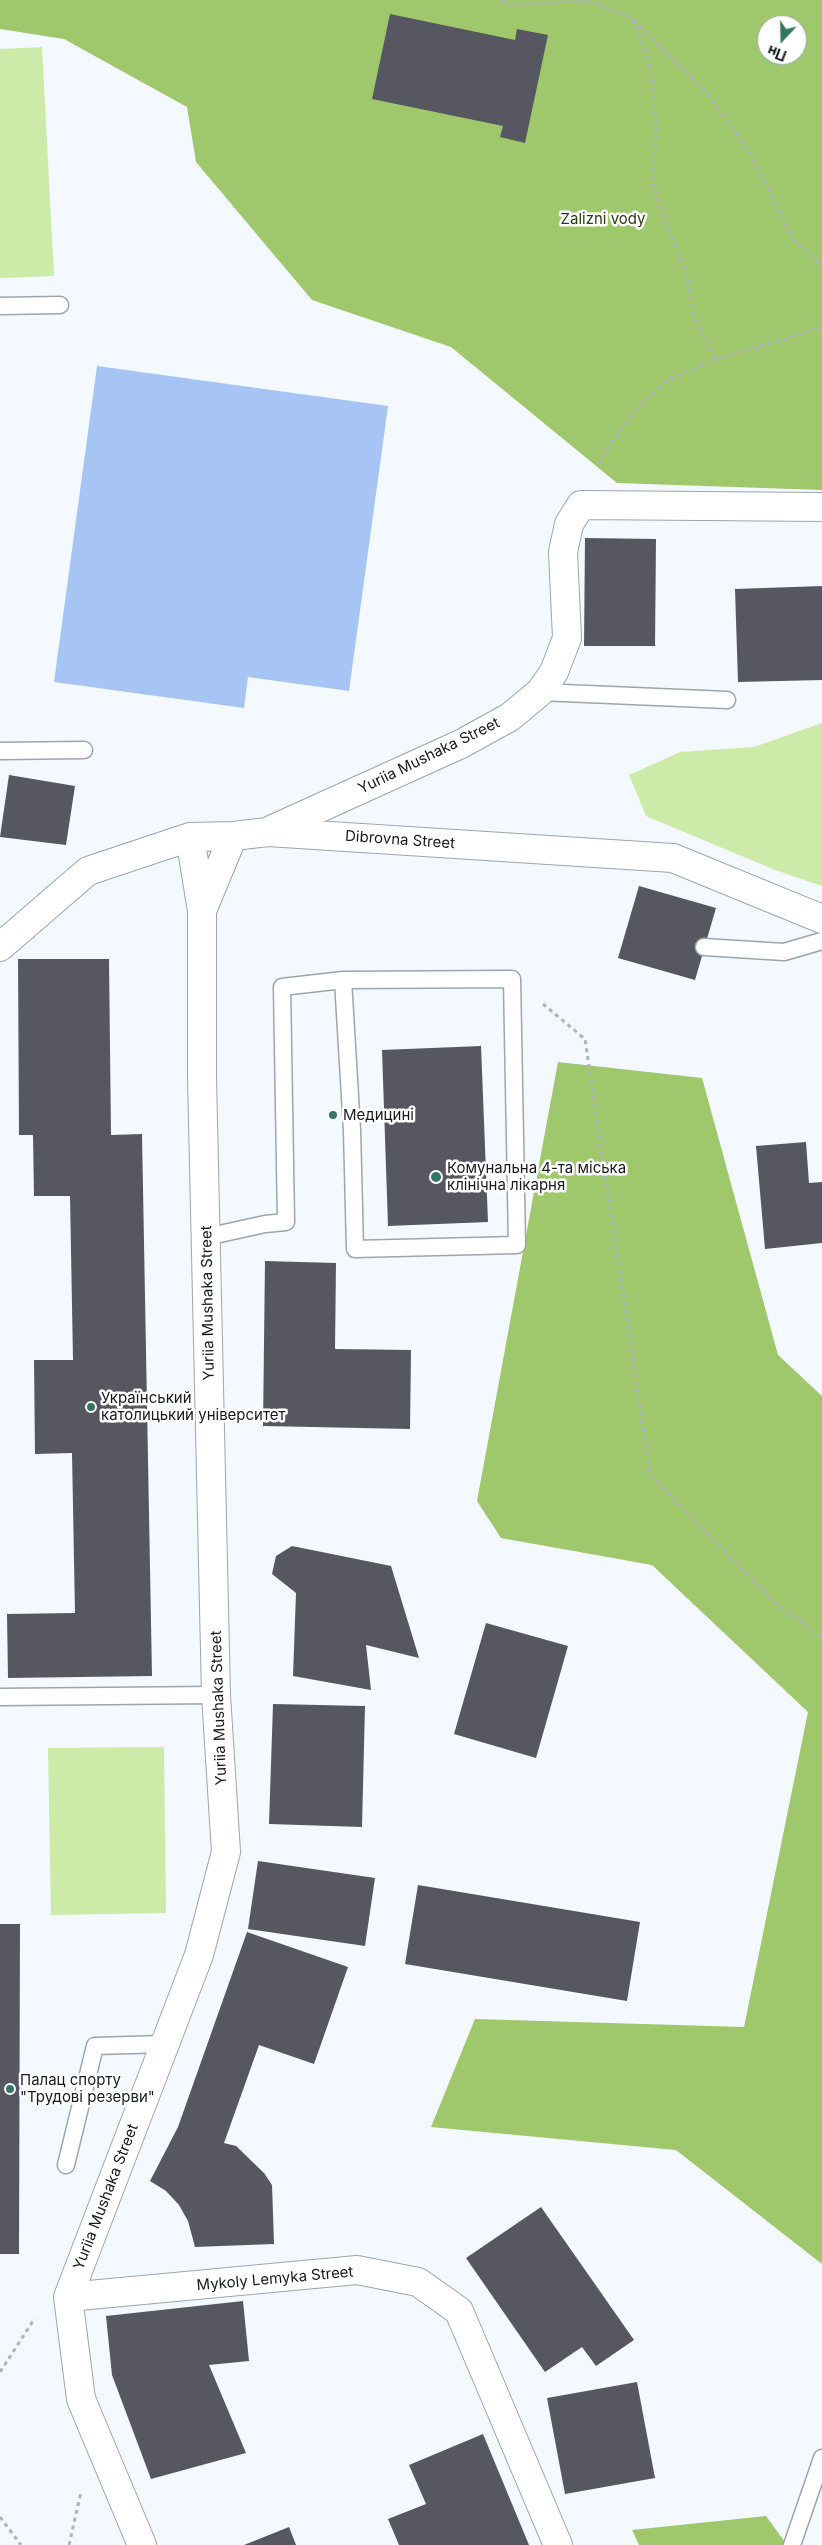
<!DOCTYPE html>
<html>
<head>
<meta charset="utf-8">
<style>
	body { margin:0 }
	#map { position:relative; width:822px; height:2545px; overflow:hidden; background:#f3f9fe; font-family:Inter,sans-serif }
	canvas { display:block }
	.north { position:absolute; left:757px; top:15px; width:50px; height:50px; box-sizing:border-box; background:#fff; border:1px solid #a2a3a5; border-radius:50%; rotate:201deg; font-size:14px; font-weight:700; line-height:20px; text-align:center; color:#171a1d }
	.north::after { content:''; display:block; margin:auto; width:18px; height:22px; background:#357564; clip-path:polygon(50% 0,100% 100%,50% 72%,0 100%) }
</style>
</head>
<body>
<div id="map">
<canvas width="822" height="2545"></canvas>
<div class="north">Пн</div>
</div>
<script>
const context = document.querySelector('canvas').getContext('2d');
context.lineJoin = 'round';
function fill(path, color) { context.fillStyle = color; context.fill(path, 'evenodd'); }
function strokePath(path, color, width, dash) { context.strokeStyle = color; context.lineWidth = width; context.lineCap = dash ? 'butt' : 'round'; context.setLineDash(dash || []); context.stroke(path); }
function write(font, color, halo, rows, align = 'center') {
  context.font = font + ' Inter,sans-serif'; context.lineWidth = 5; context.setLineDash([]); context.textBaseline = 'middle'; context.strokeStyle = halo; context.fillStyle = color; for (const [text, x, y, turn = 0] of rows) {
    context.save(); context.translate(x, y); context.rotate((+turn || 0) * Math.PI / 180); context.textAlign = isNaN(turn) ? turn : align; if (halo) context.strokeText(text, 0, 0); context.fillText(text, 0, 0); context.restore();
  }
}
fill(new Path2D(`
	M42,47L54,276L0,278V49Z
	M822,723V886L775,870L646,816L629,775L680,752L754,747Z
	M164,1747L166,1913L51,1915L48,1748Z`), '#cceba9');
fill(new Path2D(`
	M0,0H822V490L617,483L451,347L312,300L196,162L187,107L64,39L0,29ZM767,25H797V55H767Z
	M558,1062L702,1078L778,1355L822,1396V2264L676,2150L431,2127L475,2019L744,2027L808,1712L652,1565L501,1538L477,1501Z
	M766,2516L787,2545H639L632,2530Z`), '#9fc76c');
fill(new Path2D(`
	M97,366L388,406L349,691L248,677L244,708L54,682Z`), '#a6c5f5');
fill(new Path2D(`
	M390,14L515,40L517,29L548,35L525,143L500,137L503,126L372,99Z
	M585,538L656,539L655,646H584Z
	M822,586V680L738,682L735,589Z
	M9,775L75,786L66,845L0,837Z
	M639,886L716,908L695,980L618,958Z
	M18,959H109L111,1135L142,1134L152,1676L8,1678L7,1614L75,1613L72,1453L35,1454L34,1360H73L70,1196H34L33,1135H19Z
	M481,1046L488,1222L388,1226L382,1050Z
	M806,1142L809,1183L822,1182V1243L765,1249L756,1146Z
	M265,1261L336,1263L335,1349L411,1350L410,1429L263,1426Z
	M292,1546L391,1566L419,1658L366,1645L371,1690L293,1676L296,1593L272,1574L276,1556Z
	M486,1623L568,1646L536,1758L454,1734Z
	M273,1704L365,1706L362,1827L269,1824Z
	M258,1861L375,1878L365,1946L248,1929Z
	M418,1885L640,1922L627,2001L405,1964Z
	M0,1924H20L19,2254H0Z
	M247,1932L348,1967L314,2064L259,2045L224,2143L236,2146L264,2173L272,2185L274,2244L195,2247L188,2221L179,2205L166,2191L150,2181L178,2127Z
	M541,2207L634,2340L596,2366L582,2347L545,2372L466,2258Z
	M243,2301L249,2361L209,2365L246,2453L151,2479L112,2375L106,2316Z
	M637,2382L655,2478L565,2494L547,2398Z
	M483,2434L529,2545H399L388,2519L426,2504L409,2465Z
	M289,2527L296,2545H244Z`), '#575761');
const lane = new Path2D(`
	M0,306L60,305
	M540,692L727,700
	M0,751L84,750
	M704,947L784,952L822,941
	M206,1237L265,1224L286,1222L282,987L343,980L352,1130L355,1249L517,1245L512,979L343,980
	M0,1697L216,1695
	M66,2165L95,2046L165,2044
	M792,2545L822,2458`);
const street = new Path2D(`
	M271,830L461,744L510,717L540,692L554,672L567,638L563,552L569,524L581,505L822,507
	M190,837L202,911
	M0,947L88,871L190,837L233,836L268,832L673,858L822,919
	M68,2297L357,2270L418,2282L459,2311L558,2545
	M142,2545L81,2399L68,2297L199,1955L226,1852L216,1695L202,1077V911L233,836`);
strokePath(lane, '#9ca5ad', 19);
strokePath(street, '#9ca5ad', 30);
strokePath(new Path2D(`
	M502,0L510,5L588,1
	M588,0L632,18L648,58L654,95L656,125L653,183L667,227L686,271L694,318L716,359
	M634,20L708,94L752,156L793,239L822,266
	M599,464L609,445L637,409L667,380L716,359L822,328
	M543,1004L585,1039L650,1474L770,1598L822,1637
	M0,2372L35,2318
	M0,2517L21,2545
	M69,2545L81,2492`), '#afb4b9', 3, [4, 4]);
strokePath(lane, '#fff', 16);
strokePath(street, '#fff', 28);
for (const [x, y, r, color] of [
	[333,1115,5,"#357564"],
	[436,1177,6,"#357564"],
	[91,1407,5,"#357564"],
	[10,2089,5,"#357564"]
]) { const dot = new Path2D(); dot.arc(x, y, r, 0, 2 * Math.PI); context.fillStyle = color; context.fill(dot); strokePath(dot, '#fff', 2); }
write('15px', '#2b3b15', '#fff', [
	["Zalizni vody",603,219]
]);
write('15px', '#171a1d', '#fff', [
	["Yuriia Mushaka Street",429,756,-26],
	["Dibrovna Street",400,840,4],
	["Yuriia Mushaka Street",208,1303,-91],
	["Yuriia Mushaka Street",219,1708,-92],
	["Yuriia Mushaka Street",106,2197,-69],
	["Mykoly Lemyka Street",275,2279,-5]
]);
write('15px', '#171a1d', '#fff', [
	["Медицині",343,1115],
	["Комунальна 4-та міська",447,1168],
	["клінічна лікарня",447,1185],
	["Український",101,1398],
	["католицький університет",101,1415],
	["Палац спорту",20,2080],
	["\"Трудові резерви\"",20,2097]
], 'left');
</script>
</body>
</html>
